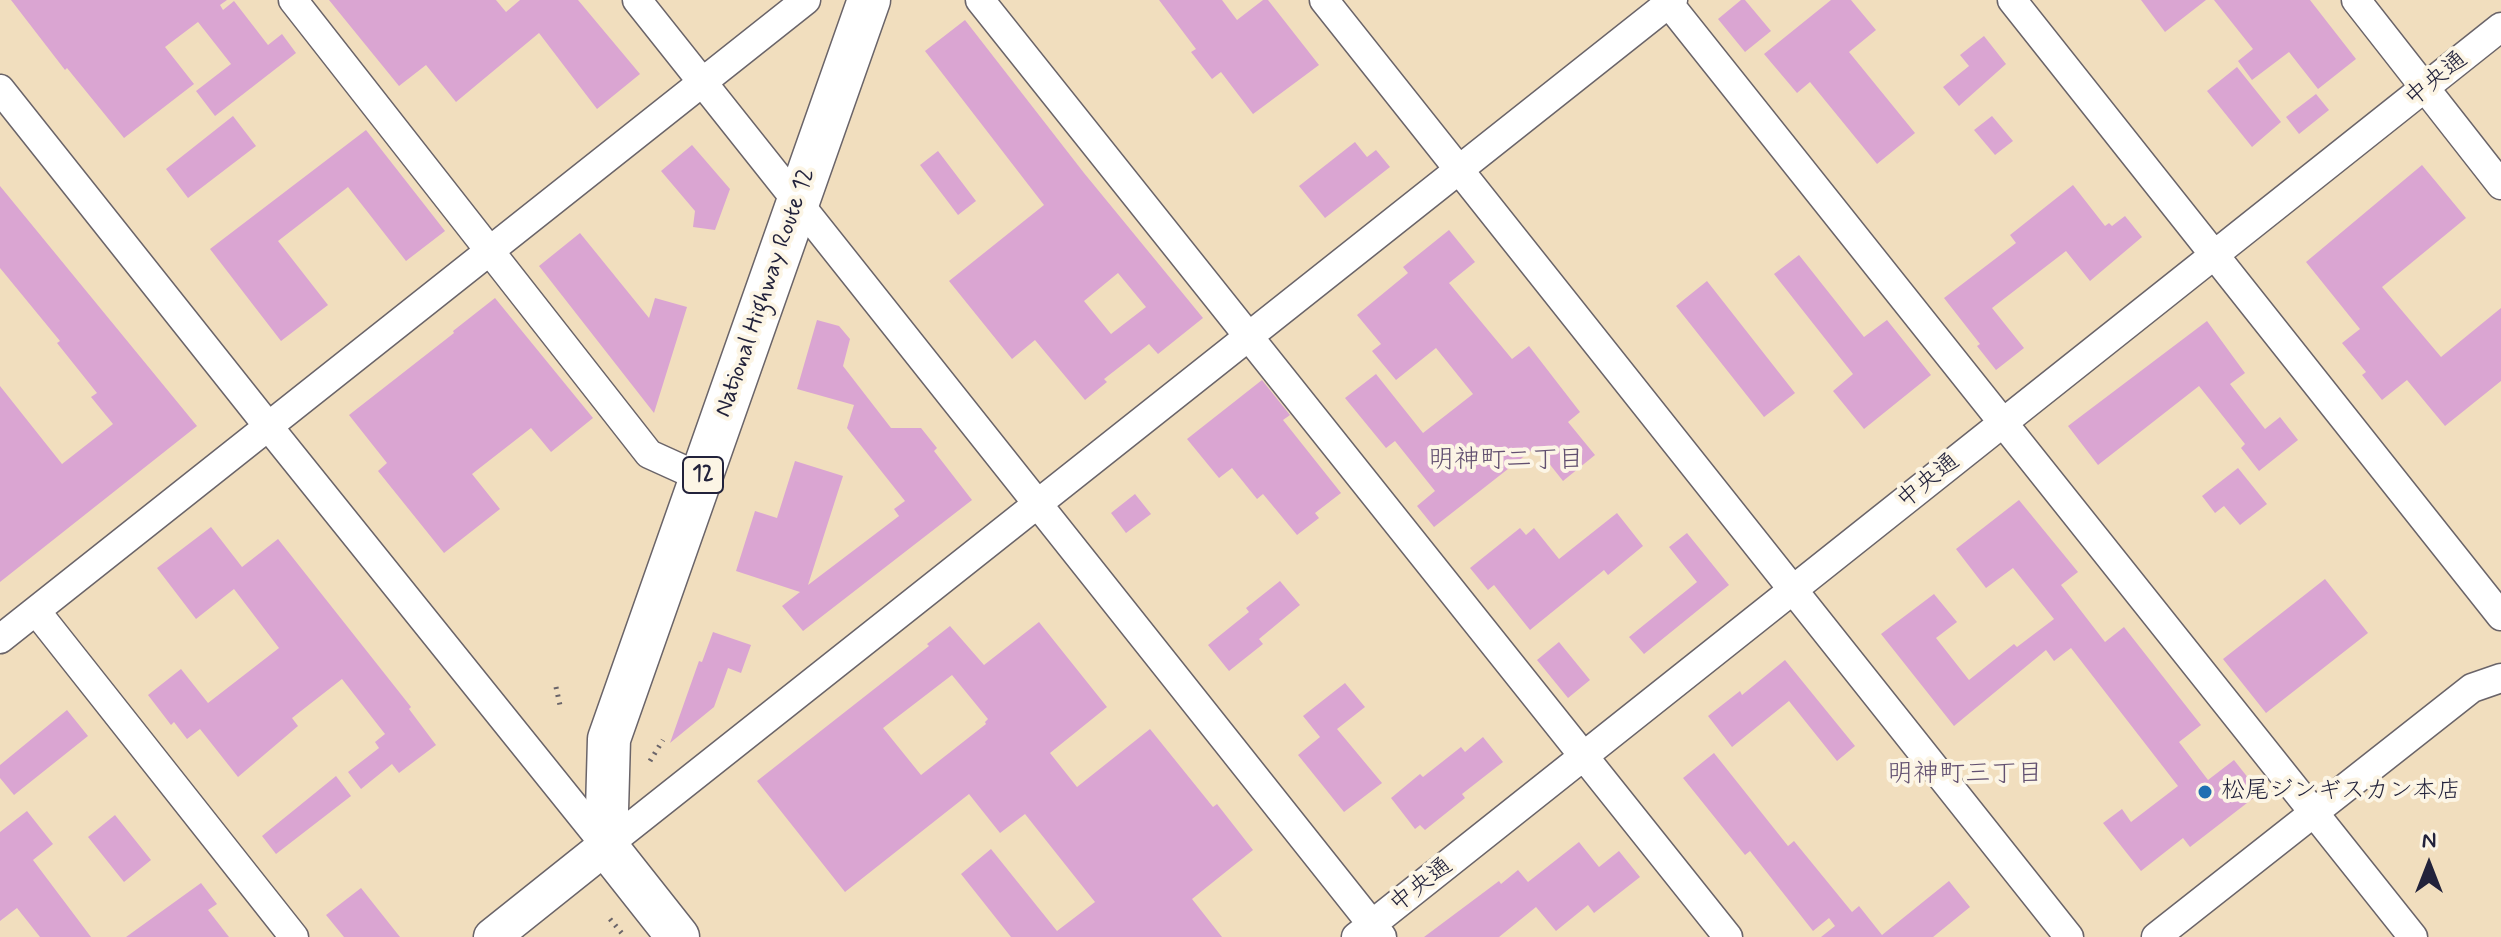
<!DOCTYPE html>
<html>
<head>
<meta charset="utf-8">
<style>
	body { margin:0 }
	#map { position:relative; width:2501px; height:937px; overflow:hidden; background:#f1debe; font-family:Mynerve,sans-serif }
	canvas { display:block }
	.north { position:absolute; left:2389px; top:825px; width:80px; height:80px; -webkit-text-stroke:6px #fcf5e5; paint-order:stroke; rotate:0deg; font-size:22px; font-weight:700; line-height:32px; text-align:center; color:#22223b }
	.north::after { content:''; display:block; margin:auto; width:28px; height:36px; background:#22223b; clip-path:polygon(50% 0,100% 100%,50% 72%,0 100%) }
</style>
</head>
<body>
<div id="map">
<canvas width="2501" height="937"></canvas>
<div class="north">N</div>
</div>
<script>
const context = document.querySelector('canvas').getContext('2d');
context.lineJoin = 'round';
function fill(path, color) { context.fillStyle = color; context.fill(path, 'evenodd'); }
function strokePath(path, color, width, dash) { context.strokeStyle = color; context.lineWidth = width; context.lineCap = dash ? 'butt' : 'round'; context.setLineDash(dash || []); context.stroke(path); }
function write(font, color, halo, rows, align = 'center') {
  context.font = font + ' Mynerve,"Klee One",sans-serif'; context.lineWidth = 8; context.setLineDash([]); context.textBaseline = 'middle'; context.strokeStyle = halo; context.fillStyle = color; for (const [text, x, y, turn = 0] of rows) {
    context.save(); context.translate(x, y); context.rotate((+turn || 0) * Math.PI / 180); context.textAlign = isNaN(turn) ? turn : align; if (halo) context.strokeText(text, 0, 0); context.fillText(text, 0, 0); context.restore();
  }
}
fill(new Path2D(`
	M11,0H227L220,5L223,10L234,1L268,45L282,34L296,53L215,116L196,91L231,64L198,22L165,47L194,84L124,138L67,68L65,70Z
	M329,0H496L506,12L520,0H578L640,74L597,109L539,33L456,102L426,65L399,86Z
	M1159,0H1222L1237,20L1263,0H1268L1319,65L1253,114L1221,72L1212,79L1191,52L1196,49Z
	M1741,0H1745L1771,31L1745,52L1718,19Z
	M1831,0H1851L1876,30L1849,52L1915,133L1877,164L1810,82L1797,93L1764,54Z
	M2141,0H2206L2165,32Z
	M2214,0H2310L2356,59L2318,89L2289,52L2252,80L2238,61L2253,49Z
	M965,20L1084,173L1203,318L1158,354L1149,344L1104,379L1107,382L1085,400L1035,340L1012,359L949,281L1044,205L925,51ZM1118,273L1146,307L1111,334L1084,301Z
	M1984,36L2006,64L1959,106L1943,87L1969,66L1960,55Z
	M2237,67L2281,122L2252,147L2207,91Z
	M2316,94L2329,110L2299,134L2286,117Z
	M233,116L256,146L188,198L166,169Z
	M1992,116L2013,141L1995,155L1974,130Z
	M366,130L445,231L406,261L348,187L278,241L328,305L281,341L210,249Z
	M1355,142L1367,157L1376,150L1390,167L1325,218L1299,186Z
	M692,145L730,189L715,230L693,227L695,211L661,171Z
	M938,151L976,201L958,215L920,165Z
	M2422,165L2466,218L2382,287L2441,357L2501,308V381L2445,426L2407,380L2382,400L2362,375L2366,372L2342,343L2360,329L2306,262Z
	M2073,185L2105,226L2109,223L2112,226L2125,216L2142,237L2090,281L2066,251L1992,308L2024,348L1996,370L1977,346L1980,344L1944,298L2016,243L2010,235Z
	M0,186L197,426L0,582V386L62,464L113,424L91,397L97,393L57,343L60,341L0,268Z
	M1449,230L1475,262L1449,283L1512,359L1529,346L1580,412L1568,422L1595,455L1563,481L1536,447L1434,527L1417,506L1435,491L1395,441L1386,448L1345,398L1376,374L1423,433L1473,394L1436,348L1396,380L1372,351L1381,344L1357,315L1408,273L1403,267Z
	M580,233L649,318L655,298L687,307L654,413L539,266Z
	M1799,255L1864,337L1887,320L1931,375L1864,429L1833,391L1853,374L1774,274Z
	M1707,281L1795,393L1764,417L1676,306Z
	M495,298L593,418L551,452L531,428L472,474L500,509L444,553L378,471L387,463L349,415L454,333L453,331Z
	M817,320L839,326L850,339L843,366L891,428H921L937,448L934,451L972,500L803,631L782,606L800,592L736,571L755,511L777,518L795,461L843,476L808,585L899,516L894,509L905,501L847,428L854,405L797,389Z
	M2207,321L2245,373L2230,384L2265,429L2280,417L2298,440L2259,471L2241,448L2245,444L2199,386L2098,465L2068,426Z
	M1262,380L1290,415L1283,420L1341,493L1315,513L1319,518L1297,535L1263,494L1257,499L1232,468L1219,478L1187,439Z
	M2238,468L2267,504L2240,525L2224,506L2215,513L2202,496Z
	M1135,494L1151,514L1126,533L1111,513Z
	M2019,500L2078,572L2061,585L2105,642L2124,627L2201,725L2179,742L2208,780L2234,760L2260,793L2190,847L2183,838L2141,871L2103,823L2122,809L2131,822L2178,786L2071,648L2054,661L2046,650L1954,726L1881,634L1934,594L1957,622L1936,638L1969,680L2014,644L2017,647L2054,619L2013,568L1986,588L1956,549Z
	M1617,513L1643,546L1608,575L1604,570L1530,630L1494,585L1488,590L1470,568L1520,528L1526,535L1534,528L1559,559Z
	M211,527L242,567L278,539L411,707L409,709L436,745L399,773L392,764L361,789L348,772L379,748L375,742L385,734L342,679L292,718L298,726L238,777L200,729L187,739L174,722L171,725L148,695L181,669L208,703L279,648L234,589L196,619L157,568Z
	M1687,533L1729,585L1644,654L1629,637L1697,582L1669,547Z
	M2325,579L2368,633L2266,713L2223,659Z
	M1280,581L1300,605L1259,639L1263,644L1229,671L1208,645L1249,612L1246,608Z
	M1039,622L1107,707L1050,753L1077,787L1150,729L1213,807L1217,804L1253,850L1192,899L1222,937H1011L961,874L991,849L1057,931L1095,902L1025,814L1000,833L969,794L845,892L757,781L929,646L927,644L950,626L984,665ZM952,675L988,719L985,722L986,724L921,775L883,728Z
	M713,632L751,645L741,673L728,668L714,707L670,743L699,661L702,662Z
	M1559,642L1590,680L1568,698L1537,660Z
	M1785,660L1855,746L1837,761L1789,701L1732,747L1708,716L1740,691L1742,695Z
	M1345,683L1365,707L1337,729L1382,783L1344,812L1298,755L1320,737L1303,716Z
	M67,710L88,736L14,795L0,778V765Z
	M1483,737L1503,762L1462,794L1465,798L1425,830L1420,825L1415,829L1391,798L1420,774L1423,777L1461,747L1465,752Z
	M1714,753L1788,846L1794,841L1852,912L1859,906L1882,935L1949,881L1970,907L1933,937H1821L1835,926L1829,918L1813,931L1750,851L1745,855L1683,778Z
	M336,776L351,796L276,854L262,836Z
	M27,811L53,844L33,860L91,937H40L17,908L0,921V832Z
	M115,815L151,860L124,882L88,837Z
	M1579,842L1599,867L1619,851L1640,877L1594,913L1588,905L1556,931L1536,907L1499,937H1424L1499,881L1501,884L1518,870L1528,882Z
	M201,883L217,904L208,910L229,937H126Z
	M361,888L400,937H344L326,915Z`), '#daa5d2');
const minor = new Path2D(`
	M293,0L649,454L702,478
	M637,0L1382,937
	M980,0L1728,937
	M1324,0L2069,937
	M1666,0L2413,937
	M2012,0L2501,616
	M2356,0L2501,185
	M0,89L268,426L606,846L1673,0
	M36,611L294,937
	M0,639L806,0
	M1356,937L2501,27
	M2156,937L2472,688L2501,678`);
const major = new Path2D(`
	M492,937L606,846`);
const highway = new Path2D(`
	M678,937L606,846L609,739L869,0`);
strokePath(minor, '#6a6469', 31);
strokePath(major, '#6a6469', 39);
strokePath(highway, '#6a6469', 45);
strokePath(new Path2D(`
	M556,687L561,710
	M650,761L663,740
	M610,919L625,937`), '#6a6469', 5, [2, 6]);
strokePath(minor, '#fff', 28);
strokePath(major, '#fff', 36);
strokePath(highway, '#fff', 42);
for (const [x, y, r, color] of [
	[2205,792,8,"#1f6fb2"]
]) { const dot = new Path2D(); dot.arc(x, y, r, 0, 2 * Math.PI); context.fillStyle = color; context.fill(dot); strokePath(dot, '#fcf5e5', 3); }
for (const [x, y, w] of [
	[703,475,40]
]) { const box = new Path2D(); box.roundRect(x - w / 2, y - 18, w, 36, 6); context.fillStyle = '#fcf5e5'; context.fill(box); strokePath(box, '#22223b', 2); }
write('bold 22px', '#22223b', null, [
	["12",703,475]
]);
write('24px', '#22223b', '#fcf5e5', [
	["中央通",2437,80,-39],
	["National Highway Route 12",766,293,-71],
	["中央通",1929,482,-39],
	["中央通",1422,886,-38]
]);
write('24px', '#22223b', '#fcf5e5', [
	["松尾ジンギスカン本店",2221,792]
], 'left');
write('26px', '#625070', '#fcf5e5', [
	["明神町二丁目",1506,462],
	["明神町三丁目",1965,776]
]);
</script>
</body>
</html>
